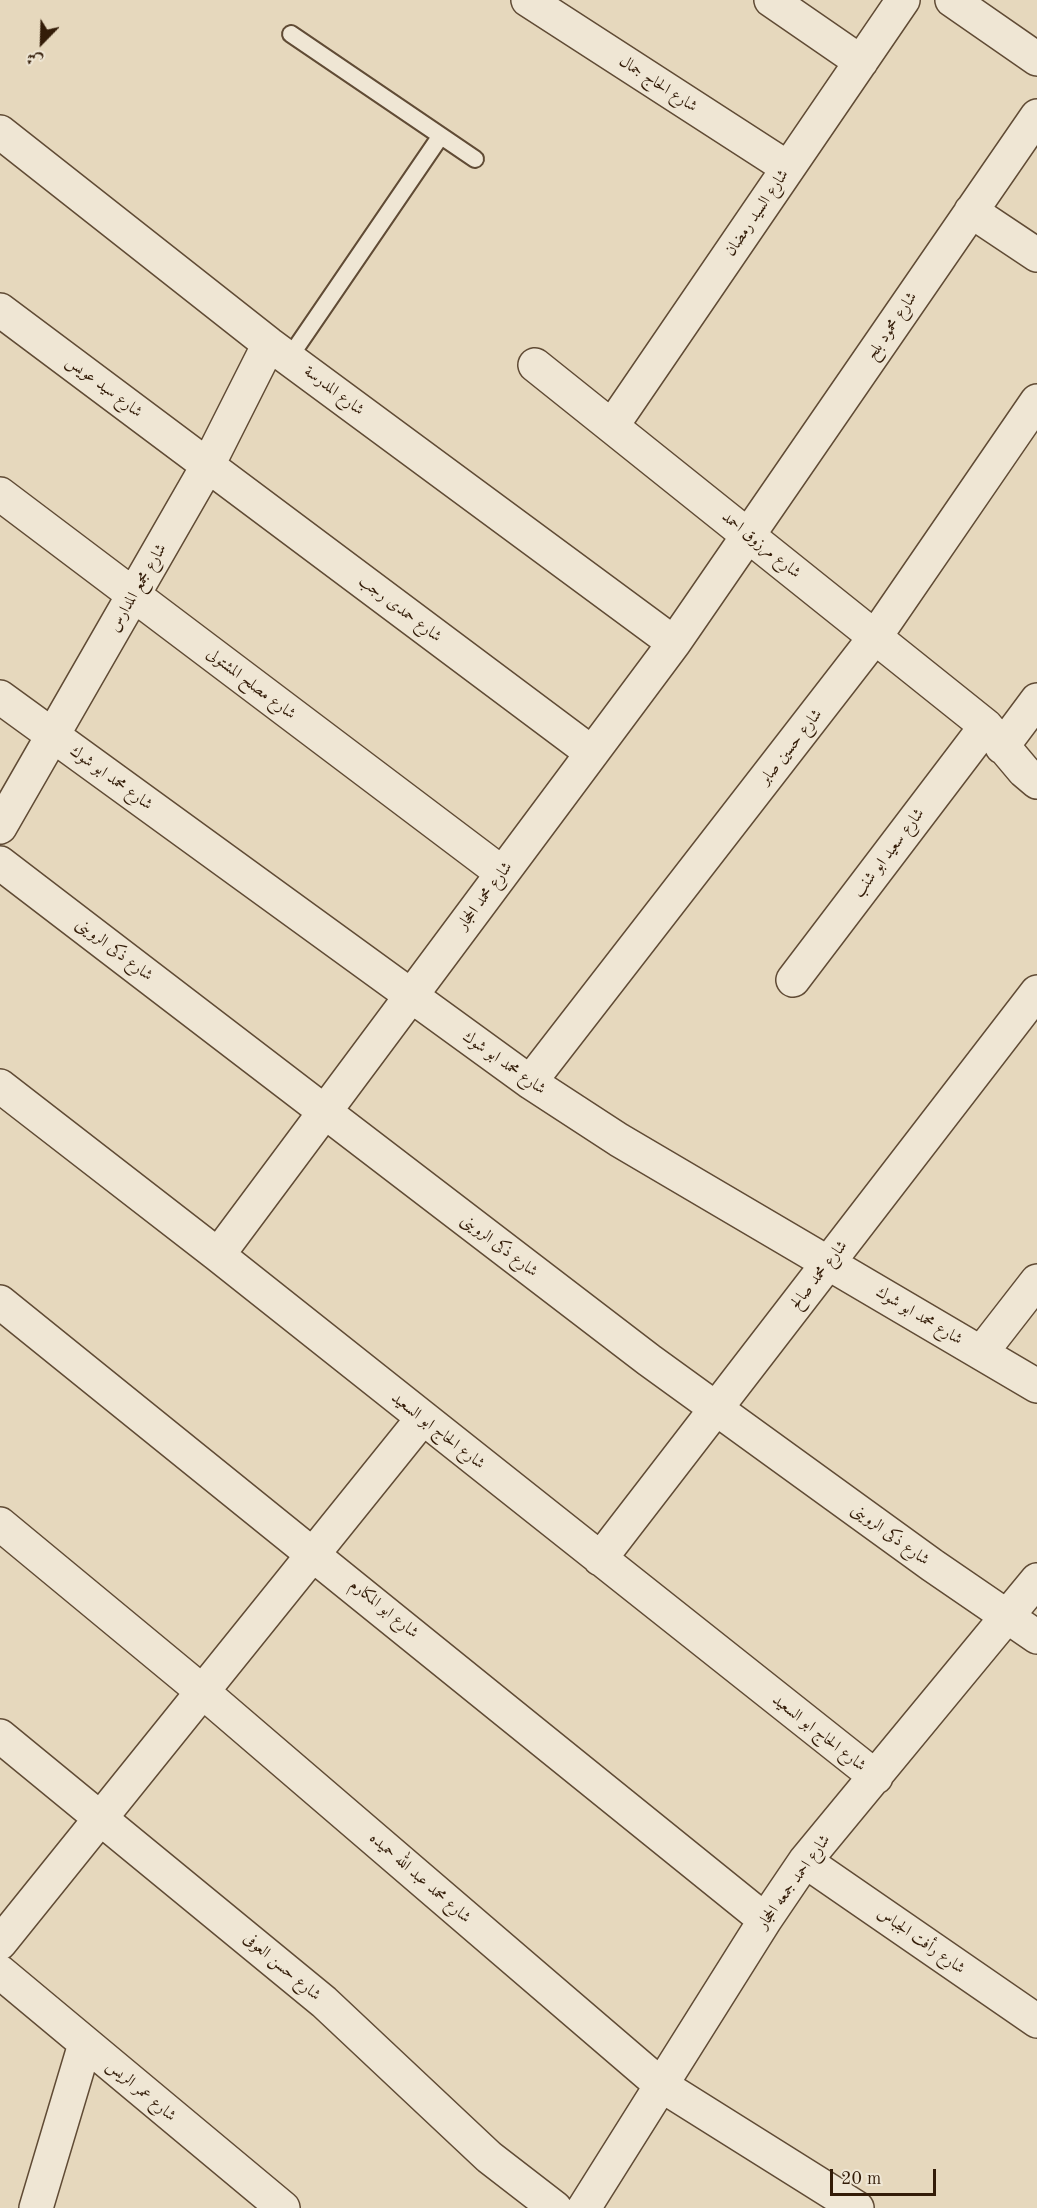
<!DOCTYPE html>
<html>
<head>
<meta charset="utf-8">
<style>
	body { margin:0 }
	#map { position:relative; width:1037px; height:2208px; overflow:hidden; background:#e6d8bd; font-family:"Old Standard TT",Amiri,serif }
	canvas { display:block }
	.north { position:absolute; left:12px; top:12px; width:60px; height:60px; -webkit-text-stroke:4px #efe6d4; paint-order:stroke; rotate:203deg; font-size:16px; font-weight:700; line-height:24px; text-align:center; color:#331c08 }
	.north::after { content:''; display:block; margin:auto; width:21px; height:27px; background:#331c08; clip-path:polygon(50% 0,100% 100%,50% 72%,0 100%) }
	.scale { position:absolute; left:830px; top:2169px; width:106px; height:27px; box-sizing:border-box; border:3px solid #331c08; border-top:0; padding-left:8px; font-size:18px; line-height:21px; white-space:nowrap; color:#331c08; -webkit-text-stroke:4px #efe6d4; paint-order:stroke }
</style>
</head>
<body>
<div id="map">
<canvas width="1037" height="2208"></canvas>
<div class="north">ش</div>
<div class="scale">20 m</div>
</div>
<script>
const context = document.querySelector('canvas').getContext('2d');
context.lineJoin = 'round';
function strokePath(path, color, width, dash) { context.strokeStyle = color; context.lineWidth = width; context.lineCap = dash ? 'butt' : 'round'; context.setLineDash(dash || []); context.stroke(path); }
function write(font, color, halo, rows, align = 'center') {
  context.font = font + ' "Old Standard TT",Amiri,serif'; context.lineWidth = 4.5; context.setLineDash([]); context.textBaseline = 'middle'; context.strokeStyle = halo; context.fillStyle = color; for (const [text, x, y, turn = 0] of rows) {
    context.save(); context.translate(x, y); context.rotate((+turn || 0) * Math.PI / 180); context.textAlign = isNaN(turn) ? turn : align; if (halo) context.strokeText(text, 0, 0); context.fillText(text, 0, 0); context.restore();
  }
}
const lane = new Path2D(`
	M291,34L475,159
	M289,358L440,137`);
const street = new Path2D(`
	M528,0L788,168
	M771,0L861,62
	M952,0L1037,59
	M0,132L269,344L674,643
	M971,211L1037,255
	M0,310L592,753
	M535,365L986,726L1024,771L1037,782
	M612,426L903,0
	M0,494L502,873
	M0,697L530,1082L619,1140L1037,1386
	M1002,747L1037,700
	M0,827L208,465L269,344
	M0,863L649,1360L932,1565L1037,1637
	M793,980L986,726
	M530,1082L875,637L1037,401
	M0,1086L218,1255L876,1777
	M218,1255L674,643L1037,116
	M0,1302L765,1920
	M981,1353L1037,1281
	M0,1524L203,1692L661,2085L857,2208
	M600,1559L1037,992
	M0,1736L324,2002L489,2157L555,2208
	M805,1861L1037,2021
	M0,1943L422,1419
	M0,1972L283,2208
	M36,2208L85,2044
	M584,2208L765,1920L805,1861L1037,1580`);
strokePath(lane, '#604b35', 20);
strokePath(street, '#604b35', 36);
strokePath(lane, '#efe6d4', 16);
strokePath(street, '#efe6d4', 33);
write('16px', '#331c08', '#efe6d4', [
	["شارع الحاج جمال",658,84,33],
	["شارع السيد رمضان",757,213,-56],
	["شارع محمود بلح",892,326,-56],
	["شارع سيد عويس",104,387,37],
	["شارع المدرسة",334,391,37],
	["شارع مرزوق احمد",761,545,39],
	["شارع مجمع المدارس",138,588,-60],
	["شارع حمدى رجب",400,609,37],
	["شارع مصلح المشتولى",251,684,37],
	["شارع حسين صابر",791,747,-52],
	["شارع محمد ابو شوك",111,778,36],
	["شارع سعيد ابو شنب",889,853,-53],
	["شارع محمد الحجار",485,896,-53],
	["شارع ذكى الروينى",114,950,37],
	["شارع محمد ابو شوك",504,1063,35],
	["شارع ذكى الروينى",499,1246,37],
	["شارع محمد صالح",819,1275,-52],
	["شارع محمد ابو شوك",919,1316,31],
	["شارع الحاج ابو السعيد",438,1431,38],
	["شارع ذكى الروينى",890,1535,36],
	["شارع ابو المكارم",384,1609,39],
	["شارع الحاج ابو السعيد",819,1733,38],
	["شارع محمد عبد الله حميده",420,1878,41],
	["شارع احمد جمعه الحجار",794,1882,-54],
	["شارع رأفت الجباس",921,1941,35],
	["شارع حسن العوفى",282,1967,40],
	["شارع عمر الريس",141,2091,40]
]);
</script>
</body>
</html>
